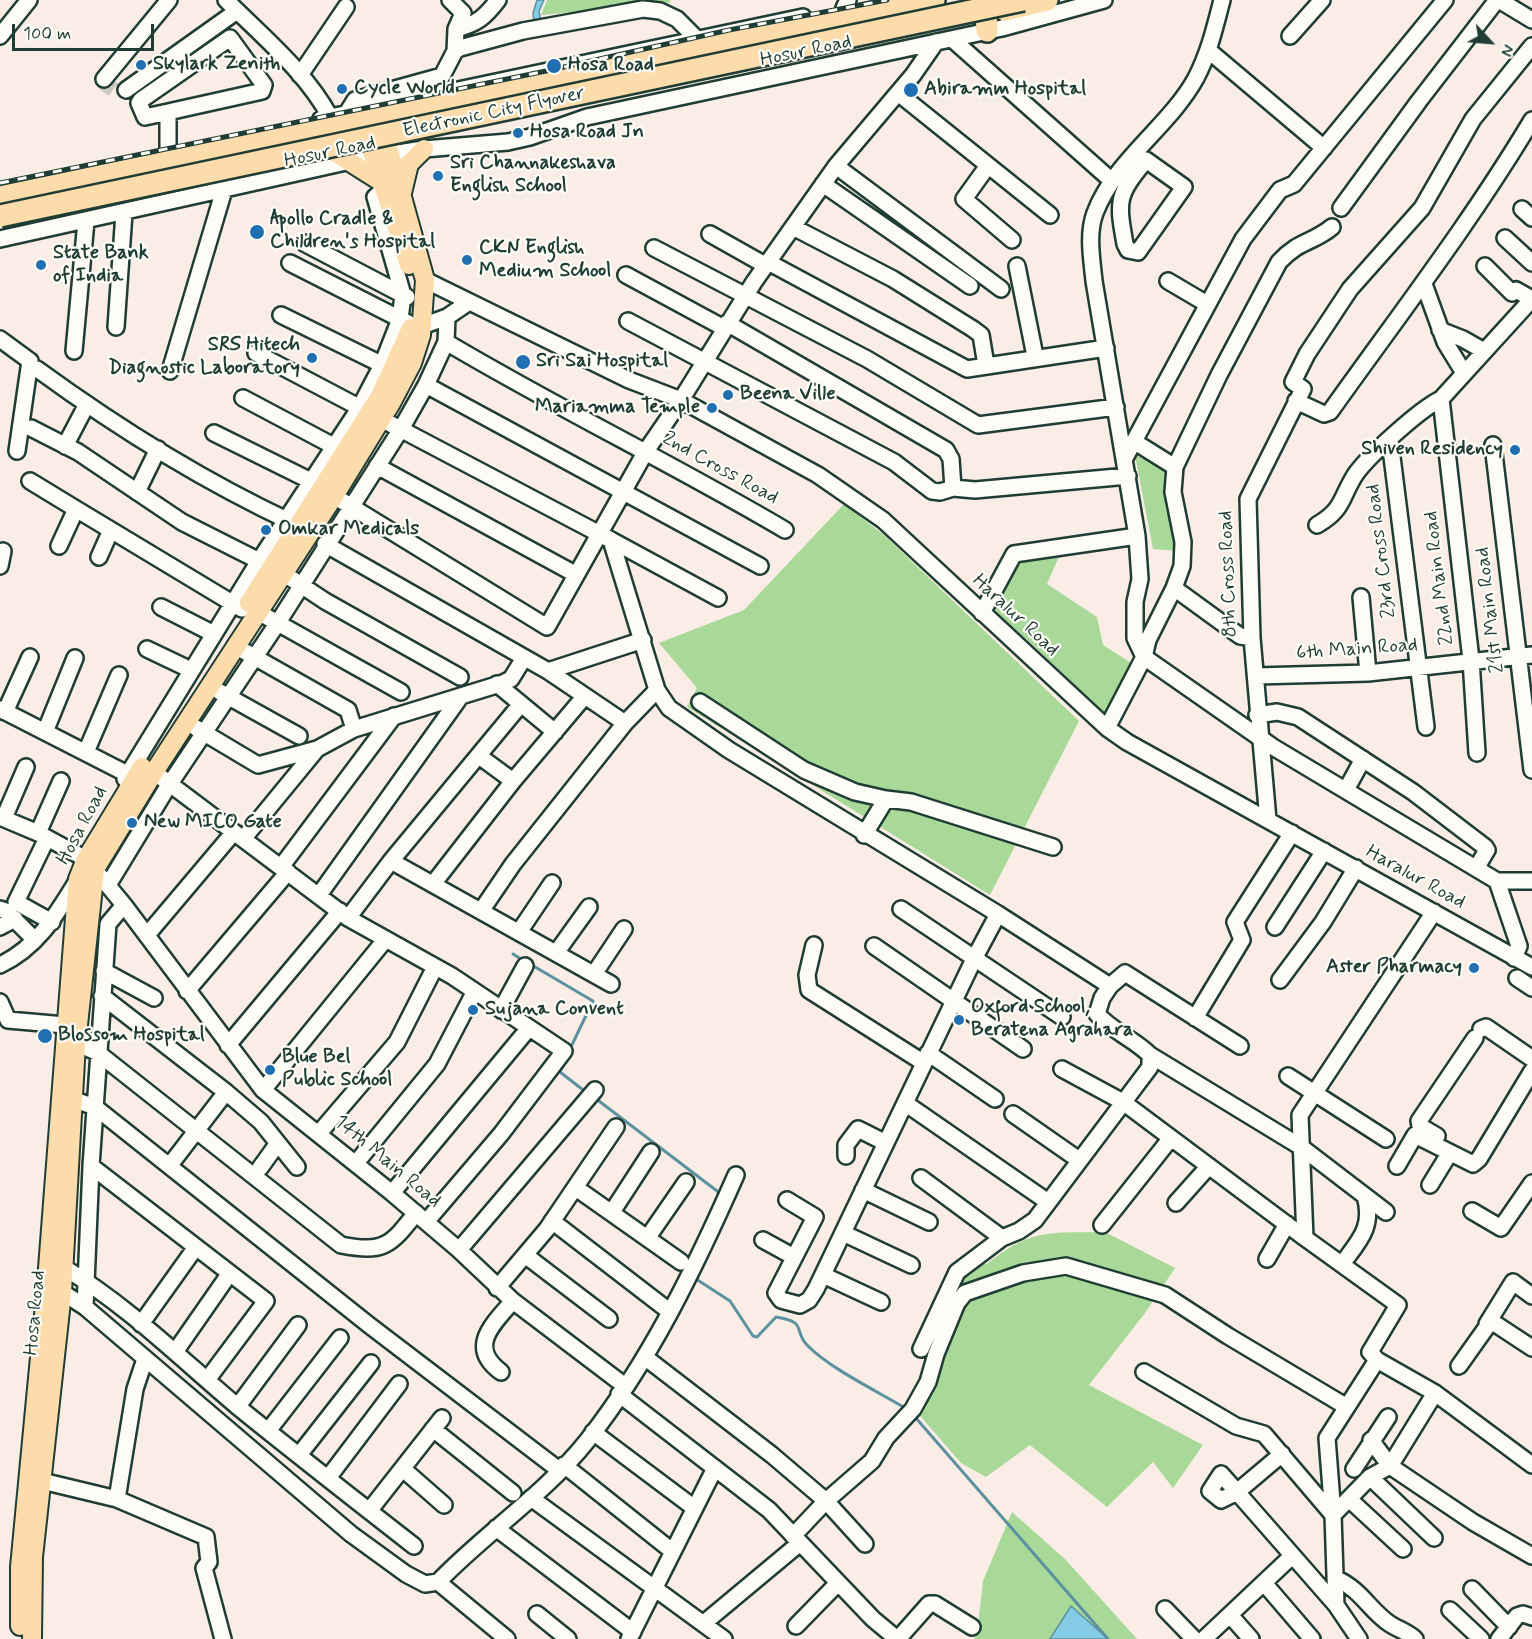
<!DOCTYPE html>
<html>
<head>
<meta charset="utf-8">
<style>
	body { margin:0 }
	#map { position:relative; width:1532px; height:1639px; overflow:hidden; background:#f9ede6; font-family:Mynerve,sans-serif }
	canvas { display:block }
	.north { position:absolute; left:1460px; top:12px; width:60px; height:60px; -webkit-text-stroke:4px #fdfcf7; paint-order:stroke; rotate:116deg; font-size:16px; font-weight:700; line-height:24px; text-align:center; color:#1f3d34 }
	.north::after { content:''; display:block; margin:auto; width:21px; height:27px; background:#1f3d34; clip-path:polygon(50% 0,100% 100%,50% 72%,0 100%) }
	.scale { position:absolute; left:12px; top:24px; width:142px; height:27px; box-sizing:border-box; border:3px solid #1f3d34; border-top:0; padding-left:8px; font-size:18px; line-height:21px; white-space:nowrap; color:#1f3d34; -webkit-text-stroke:4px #fdfcf7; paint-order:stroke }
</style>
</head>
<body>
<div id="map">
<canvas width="1532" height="1639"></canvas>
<div class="north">N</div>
<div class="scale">100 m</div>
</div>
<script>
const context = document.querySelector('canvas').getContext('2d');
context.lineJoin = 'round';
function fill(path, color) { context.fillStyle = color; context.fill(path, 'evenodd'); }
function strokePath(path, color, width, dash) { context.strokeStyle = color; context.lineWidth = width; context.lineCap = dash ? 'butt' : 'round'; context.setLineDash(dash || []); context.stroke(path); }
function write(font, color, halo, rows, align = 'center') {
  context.font = font + ' Mynerve,sans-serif'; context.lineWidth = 4.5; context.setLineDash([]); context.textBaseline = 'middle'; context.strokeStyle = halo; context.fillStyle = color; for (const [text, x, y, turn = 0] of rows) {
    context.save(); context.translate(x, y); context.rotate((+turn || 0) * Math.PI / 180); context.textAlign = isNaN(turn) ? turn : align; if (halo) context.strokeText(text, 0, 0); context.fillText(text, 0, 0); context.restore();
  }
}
fill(new Path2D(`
	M547,0H671L669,3L541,15Z
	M1135,455L1165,469L1178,551L1153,549Z
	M844,504L885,536L1079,721L990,895L687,707L697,688L659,643L744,610Z
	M1061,552L1047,584L1097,617L1103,645L1133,664L1106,716L1033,645L992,611L1017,560Z
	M1105,1232L1175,1268L1145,1313L1089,1385L1203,1445L1173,1488L1153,1462L1107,1507L1030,1445L986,1477L961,1463L909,1403L948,1302L973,1263L987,1264C1031,1228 1051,1233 1105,1232Z
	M1012,1512L1065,1559L1137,1639H1108L1071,1606L1050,1639H974L977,1633L983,1581Z`), '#a9d999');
const water = new Path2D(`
	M537,0H544L539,11L541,22L534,24L533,13Z
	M1071,1606L1108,1639H1050Z`);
fill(water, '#84cbe6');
strokePath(water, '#5c929f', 1.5);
strokePath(new Path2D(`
	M513,954L524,961
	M530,964L593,1001L569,1051
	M564,1063L560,1072L587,1093
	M595,1098L721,1194
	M693,1277L730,1301L753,1336L757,1337L776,1317C808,1322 793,1330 807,1345C829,1368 877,1391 905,1408
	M915,1417L1108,1639`), '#5c929f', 3);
strokePath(new Path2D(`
	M104,79L105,84L115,91L126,90`), '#cdcac2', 15, [15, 8]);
const minor = new Path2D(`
	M226,0C262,36 306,72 330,117
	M450,0L463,13L456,29L455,51
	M1222,0C1215,27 1209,53 1196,78C1169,127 1115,160 1095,213C1087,234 1092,260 1094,281L1137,536L1140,579L1135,602V638L1144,657L1273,747L1497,881H1532
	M1499,0L1532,20
	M844,8L848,0
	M456,29C477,24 485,17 498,0
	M0,36L29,0
	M1290,36L1322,0
	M952,39L1112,181
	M1208,50L1324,148
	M300,75L346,7
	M104,79L169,0
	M126,90L237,11
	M898,93L1050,215
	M168,112L258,92L262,91L264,85L230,38L141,100L139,103L145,117L168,112V153
	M347,113L355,100L442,76L455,51L460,48L523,31L643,9L660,11L677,19L697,39
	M321,119L803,17
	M1146,160L1184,187L1138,252L1128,250L1125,244C1117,200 1117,195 1146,160Z
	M836,166L1001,289
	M987,167L964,199L1012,240
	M823,184L970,286
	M1341,208L1419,101L1497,0
	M1522,209L1532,218
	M793,227L893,279L973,329L981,335L986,365
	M710,234L765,265
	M1505,238L1532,263
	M0,239L364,158L424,149L508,142L530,137L587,117L1002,28L1104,0
	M304,243L407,297
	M654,248L867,359L978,425L1116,407
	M768,262L967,369L1106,348
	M290,263L408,323
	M1017,266L1035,356
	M1485,266L1512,293L1516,290L1532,299
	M626,275L724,328
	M425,280L629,380L681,400L818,475L883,520L1107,728L1127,742L1532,967
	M1168,281L1207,304
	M1424,284L1445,342L1464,373
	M281,315L389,368
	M628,321L894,462L932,491L940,492L953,488L975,490L1128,476
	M727,323L946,450L951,459L953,488
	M422,326L447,317L469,302
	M116,327L124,213
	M1440,330L1463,339L1484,351
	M0,339L30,361L17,451
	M446,342C557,408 673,464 785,530
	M74,351L86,221
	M256,353L611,540L657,690L669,708L729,750L998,914L1110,986L1102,998L1097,1014C1112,1031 1134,1039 1150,1055V1067L1035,1220L1019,1231L1002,1238L921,1178
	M37,369C118,428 203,481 293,523
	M170,371L224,190
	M426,385L760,566
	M243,398L341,450
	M1441,399L1471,660L1477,753
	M1296,401L1324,414L1330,412C1399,315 1471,222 1532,120
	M31,428L78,452L182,522L283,573L325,601L460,677
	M214,433L319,485
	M1390,441L1426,727
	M1135,442L1175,467
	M1493,445L1532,770
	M65,446L87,404
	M1125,458L1243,239L1280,190L1294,184L1445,0
	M377,466L575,574
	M30,481L76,509L59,546
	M137,492L158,449
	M334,496L547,627L646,451L681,400L754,282L836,166L913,75L936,42
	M76,509L242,609
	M1317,525C1344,509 1340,499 1355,475C1368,456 1420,409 1441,399L1532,299
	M611,540L718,598
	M325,544L548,671L625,723
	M99,557L111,530
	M0,566L3,551
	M1174,588L1182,566L1183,542L1173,492L1175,467L1219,375L1279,262C1299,240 1313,243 1332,227
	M1361,597L1368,673
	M161,607L214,634
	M258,612L401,692
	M982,613L1014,554L1137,536
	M235,646L348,710L354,729
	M147,649L191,670
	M548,671L643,640
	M1256,676L1368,673L1532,655
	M497,684L555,732
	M220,692L299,736
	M700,702L804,770L855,792L886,799L911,802L1053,847
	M0,709L135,778
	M5,712L30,657
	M1257,715L1277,712L1298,717L1413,792L1485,847L1487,850L1477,867
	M196,728L258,765L317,749L354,729L503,683L511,679L524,658
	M1107,728L1144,657L1148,640L1174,588L1240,636L1252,638
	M45,732L75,658
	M86,752L119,675
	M479,756L513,781
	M154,772L348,918L452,976L564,1051L501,1134L426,1222
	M125,779L259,561L360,407L382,365L400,319L403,295L375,197L384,189
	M1346,790L1363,759
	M0,817L38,833L86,859L124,905L263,1090L392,1193L459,1250L513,1301L625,1386
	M4,818L26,767
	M1268,820L1252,638L1248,499L1303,389L1293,382L1307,354L1350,289L1422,208L1473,119L1532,46
	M38,833L61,781
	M864,835L886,799
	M47,838L16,902L52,922
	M243,839L317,749
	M391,861L611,984
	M281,867L394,716
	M1497,881L1519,946L1514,958
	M433,884L513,781L584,697
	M108,885L167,788L277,624L401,429L426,385L446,342L447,317
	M319,895L461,696
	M0,909L6,911L35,940
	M901,909L1062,1017
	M481,911L513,864L625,723L657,690
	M1434,912L1300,1115L1305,1238L1398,1305L1370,1352L1377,1360L1435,1393L1532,1465
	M348,918L391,861L521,704
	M0,927L15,919
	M1275,927L1324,851
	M519,932L552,883
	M147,935L234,832
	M814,945L807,975L809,990L924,1063
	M874,946L1023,1049
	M556,953L589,907
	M0,965C38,947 56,915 77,881
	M104,971L154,998
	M594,974L624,929
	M1517,978L1532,988
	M1280,980L1323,922L1356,868
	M1110,986L1125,973L1240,1046
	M187,991L288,872
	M102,996L226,1092L261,1122L297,1167
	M0,1002L8,1020L65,1025
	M501,1010L525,966
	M1195,1018L1242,940L1235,922L1292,833
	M1481,1029L1486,1027L1531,1058
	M76,1043L98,1053L341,1245C384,1253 390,1246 416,1213
	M228,1045L340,911
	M928,1053L995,1099
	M1150,1055L1301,1147L1386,1212
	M1062,1069L1123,1102L1305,1238
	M1288,1076L1386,1139
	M263,1090L385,940
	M72,1099L95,1107L369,1325L559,1470
	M905,1103L1048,1202
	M1013,1114L1079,1160
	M320,1132L397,1042L435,967
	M1437,1136L1420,1126L1419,1121L1475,1038
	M846,1156V1145L858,1129L886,1143
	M356,1163L437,1064L474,993
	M170,1165L226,1092
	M91,1166L266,1301L207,1380
	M1397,1166L1415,1135L1473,1164L1479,1159L1532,1071
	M260,1168L278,1143
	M1430,1185L1449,1154
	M576,1188L681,1262
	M863,1190L929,1222
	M392,1193L529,1028
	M787,1200L815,1217L776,1293L781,1300L800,1305L809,1300L816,1289L974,959L998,914
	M1176,1203L1209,1166
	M1472,1211L1501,1228L1532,1183
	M612,1212L651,1152
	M552,1221L669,1311
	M1102,1225L1171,1138
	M843,1233L911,1265
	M648,1237L686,1182
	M763,1240L794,1257
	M459,1250L595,1090
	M525,1255L609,1319
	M1267,1259L1287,1224
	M1342,1264C1359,1241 1374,1227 1365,1196
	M63,1267C127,1305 181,1359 238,1407C296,1454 355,1500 414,1546
	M823,1275L881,1302
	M497,1288L547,1229L616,1127
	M62,1292L85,1307L351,1534L406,1574L425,1584L438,1582C485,1533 544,1495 587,1441C650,1361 695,1268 736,1175
	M85,1307L91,1166L108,924L124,905
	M141,1324L196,1247
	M1487,1324L1513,1282L1532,1296
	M921,1349L957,1272L1002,1238
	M175,1352L230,1273
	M646,1358L772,1455L826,1501L865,1544
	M145,1359L135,1389L117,1499L206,1537L209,1562L204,1568L223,1639
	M1459,1366L1491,1321L1532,1348
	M501,1372C467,1347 493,1324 513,1301
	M1144,1372L1236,1426L1264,1434L1333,1515
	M619,1394L769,1510L873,1619L897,1639
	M238,1406L298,1325
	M433,1429L513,1493
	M268,1431L340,1338
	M593,1432L693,1507
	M1371,1440L1390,1466L1435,1393
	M1282,1454L1237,1492L1336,1605
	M299,1455L371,1363
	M564,1465L672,1551
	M403,1469L444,1505
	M1354,1469L1388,1417
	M1221,1474L1237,1492L1221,1500L1210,1491Z
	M1370,1477L1434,1538
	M328,1478L399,1384
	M42,1481L117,1499
	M531,1498L724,1639
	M1350,1500L1403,1549
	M369,1511L442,1418
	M1333,1515L1370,1477L1390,1466L1473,1522L1532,1556
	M496,1528L633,1632
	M793,1536L826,1501L872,1461L886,1438L913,1409L928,1382L936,1354L957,1303L965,1293L1023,1273L1066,1266L1165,1295L1228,1336L1347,1407
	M1335,1578C1362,1590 1369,1610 1390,1624C1399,1630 1406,1631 1415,1639
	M438,1582L507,1639
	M1264,1583L1312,1639
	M1472,1589L1509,1627
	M1165,1609L1194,1639
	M1450,1610L1481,1639
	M537,1614L568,1639
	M1230,1615L1251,1639
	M704,1623L800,1543
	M796,1626L838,1583
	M629,1639L715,1468
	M898,1639L929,1604H935L972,1627
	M1204,1639L1292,1556
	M1359,1639L1336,1605L1333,1515L1327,1438L1377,1360
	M1499,1639L1517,1616L1523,1614L1532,1617`);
const major = new Path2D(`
	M361,127L374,157L409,265
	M334,152L383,183
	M402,193L409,164L424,149
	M249,603L380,396L411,328
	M20,1626V1567L46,1294L78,879L86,859L142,767
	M32,1639L33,1557L62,1292L76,1043L95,869L154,772L334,496L391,403L412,363L421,335L425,280L390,154L376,123`);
const highway = new Path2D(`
	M1005,10L1047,0
	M986,14L987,31
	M0,197L934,0`);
strokePath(minor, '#1f3d34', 20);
strokePath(major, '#1f3d34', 22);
strokePath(highway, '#1f3d34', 26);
strokePath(minor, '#fdfcf7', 15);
strokePath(major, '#fddcac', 18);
strokePath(highway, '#fddcac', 21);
const rail = new Path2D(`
	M0,183L546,71L729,30L887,0`);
strokePath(rail, '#1f3d34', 5);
strokePath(rail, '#fdfcf7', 3, [9]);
const highwayBridge = new Path2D(`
	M0,216L1023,0`);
strokePath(highwayBridge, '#1f3d34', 26, []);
strokePath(highwayBridge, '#fddcac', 21);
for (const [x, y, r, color] of [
	[141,65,6,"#1f6fb2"],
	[554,66,8,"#1f6fb2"],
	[342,89,6,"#1f6fb2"],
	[911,90,8,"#1f6fb2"],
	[518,133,6,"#1f6fb2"],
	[438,176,6,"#1f6fb2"],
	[257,232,8,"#1f6fb2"],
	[467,260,6,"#1f6fb2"],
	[41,265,6,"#1f6fb2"],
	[312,358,6,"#1f6fb2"],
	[523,362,8,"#1f6fb2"],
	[728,395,6,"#1f6fb2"],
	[712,408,6,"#1f6fb2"],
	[1515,450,6,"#1f6fb2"],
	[266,530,6,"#1f6fb2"],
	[132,823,6,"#1f6fb2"],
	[1474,968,6,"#1f6fb2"],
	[473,1010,6,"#1f6fb2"],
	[959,1020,6,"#1f6fb2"],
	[45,1036,8,"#1f6fb2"],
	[270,1070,6,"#1f6fb2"]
]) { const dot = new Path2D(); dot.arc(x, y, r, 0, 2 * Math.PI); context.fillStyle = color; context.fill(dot); strokePath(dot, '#fdfcf7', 2); }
write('20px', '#1f3d34', '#fdfcf7', [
	["Hosur Road",806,52,-12],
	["Electronic City Flyover",494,113,-12],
	["Hosur Road",330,153,-12],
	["2nd Cross Road",720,469,29],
	["23rd Cross Road",1382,551,-97],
	["8th Cross Road",1229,574,-92],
	["22nd Main Road",1440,578,-97],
	["21st Main Road",1491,610,-97],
	["Haralur Road",1015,616,43],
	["6th Main Road",1357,650,-4],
	["Hosa Road",83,826,-62],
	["Haralur Road",1415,878,29],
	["14th Main Road",387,1162,40],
	["Hosa Road",36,1313,-85]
]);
write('bold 20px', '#1f3d34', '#fdfcf7', [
	["Skylark Zenith",153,65],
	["Hosa Road",568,66],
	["Cycle World",354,89],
	["Abiramm Hospital",924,90],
	["Hosa Road Jn",530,133],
	["Sri Channakeshava",450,164],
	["English School",450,187],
	["Apollo Cradle &",270,220],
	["Children's Hospital",270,243],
	["CKN English",479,249],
	["Medium School",479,272],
	["State Bank",53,254],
	["of India",53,277],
	["SRS Hitech",300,346,"right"],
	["Diagnostic Laboratory",300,369,"right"],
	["Sri Sai Hospital",536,362],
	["Beena Ville",740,395],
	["Mariamma Temple",700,408,"right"],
	["Shiven Residency",1503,450,"right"],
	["Omkar Medicals",278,530],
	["New MICO Gate",144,823],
	["Aster Pharmacy",1462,968,"right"],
	["Oxford School,",971,1008],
	["Beratena Agrahara",971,1031],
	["Sujana Convent",485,1010],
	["Blossom Hospital",58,1036],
	["Blue Bel",282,1058],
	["Public School",282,1081]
], 'left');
</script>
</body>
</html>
